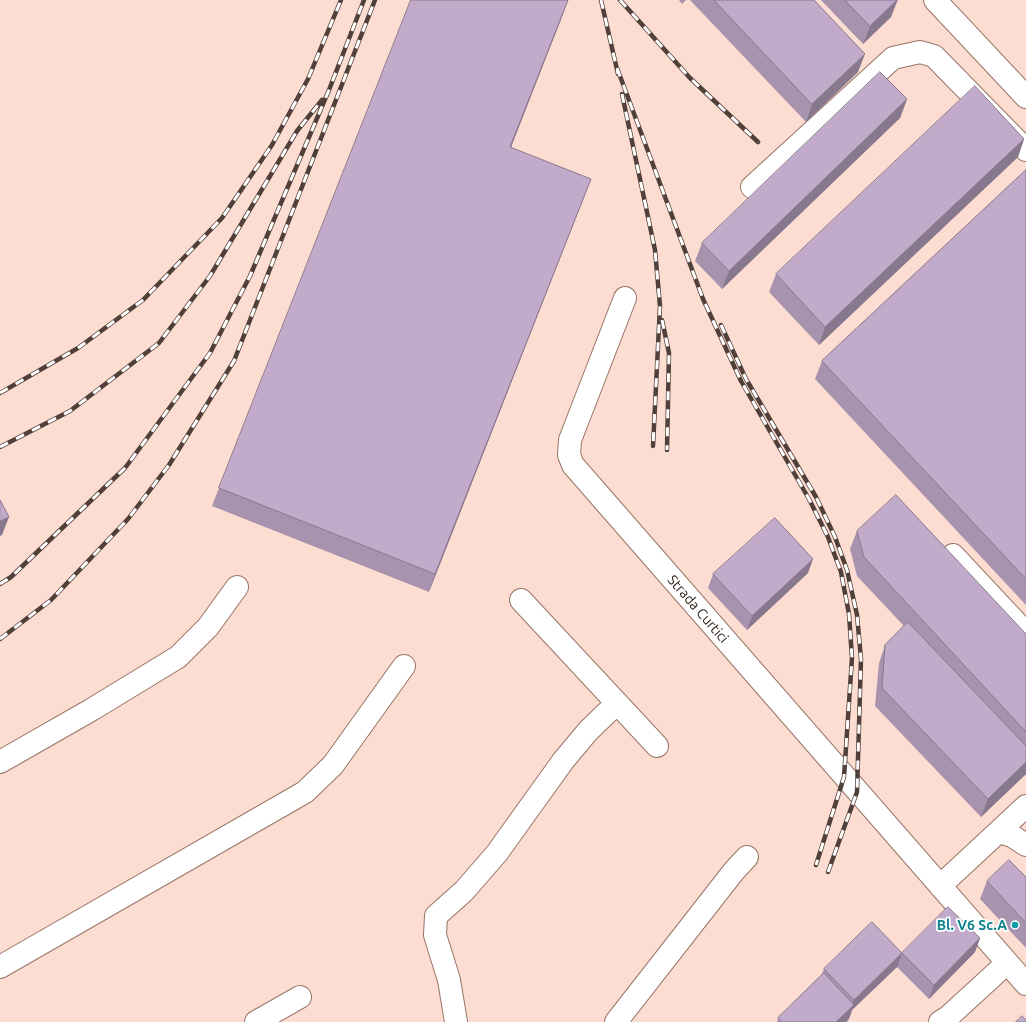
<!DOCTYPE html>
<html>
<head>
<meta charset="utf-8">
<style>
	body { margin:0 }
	canvas { display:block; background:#fdddd1 }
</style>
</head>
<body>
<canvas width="1026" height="1022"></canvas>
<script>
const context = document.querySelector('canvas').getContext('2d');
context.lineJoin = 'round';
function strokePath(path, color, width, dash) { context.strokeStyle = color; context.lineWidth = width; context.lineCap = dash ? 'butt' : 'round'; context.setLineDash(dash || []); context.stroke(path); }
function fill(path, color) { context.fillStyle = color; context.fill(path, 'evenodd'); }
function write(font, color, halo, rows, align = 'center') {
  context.font = font + ' Ubuntu,sans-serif'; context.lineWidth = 3.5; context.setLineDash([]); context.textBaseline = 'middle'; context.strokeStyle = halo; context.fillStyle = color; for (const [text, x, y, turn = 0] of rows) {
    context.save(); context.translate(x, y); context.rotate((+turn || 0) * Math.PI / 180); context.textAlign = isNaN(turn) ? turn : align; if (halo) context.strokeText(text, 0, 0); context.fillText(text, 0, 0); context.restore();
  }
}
const minor = new Path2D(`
	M935,0L1026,97
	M752,187L893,58L920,52L934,56L1026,150
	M625,298L570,440L569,455L573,465L1026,984
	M953,555L1026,633
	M521,600L657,746
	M0,762L91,710L178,657L208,627L237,587
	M999,832L1012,836L1026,845
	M940,886L1026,806
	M0,967L305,792L333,765L404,666
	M256,1022L300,997
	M456,1022L449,980L435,935L436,916L464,891L497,853L563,761L588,731L617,703
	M616,1022L734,871L747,857
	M940,1022L948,1017L1007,963`);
strokePath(minor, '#977466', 24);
strokePath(minor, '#fff', 22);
const rail = new Path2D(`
	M601,0L618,74
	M620,0L690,78L758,142
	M617,68L703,299L741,381L809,499L828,537L841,572L849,614L852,658L844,777L816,865
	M622,94L655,250L660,306L653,446
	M662,320L669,353L667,450
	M721,325L746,379L816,497L835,537L847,570L857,615L861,659L857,792L828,872
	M0,393L78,348L143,300L222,218L272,145L308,79L341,0
	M0,447L70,411L159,343L210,276L297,131L322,100
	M0,584L11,577L125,468L210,353L250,276L329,90L364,0
	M0,639L51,600L128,519L169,465L234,361L375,0`);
strokePath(rail, '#504039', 4.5);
strokePath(rail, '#fff', 3, [9]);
fill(new Path2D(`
	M568,0L511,147L584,197L429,592L212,506L219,488Z
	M679,0H686L682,4Z
	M690,0H814L858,72L806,122Z
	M821,0H898L891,17L863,44Z
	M907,99L900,118L722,289L695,261L702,243Z
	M1024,139L1018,157L819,345L769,292L776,274Z
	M1026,170V605L815,379L822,361Z
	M857,531L1026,634V774L981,817L875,706L879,663L885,645L904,626L857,576L850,549Z
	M808,573L747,630L708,588L713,574Z
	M1026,877V948L980,899L987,881Z
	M980,938L975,952L929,999L897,967L902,953Z
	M902,953L897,967L852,1010L849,1019L846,1022H777L778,1018L821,976L824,969Z`), '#a793ae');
fill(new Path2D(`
	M568,0L562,17L504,165L510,147Z
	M897,0L891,17L863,44L870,26Z
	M865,54L858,72L806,122L812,104Z
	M907,99L900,118L722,289L729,271Z
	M1024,139L1018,157L819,345L825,327Z
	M591,179L584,197L429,592L435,574Z
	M9,517L2,535L0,536V521Z
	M813,559L808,573L747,630L752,616Z
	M1026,762V774L981,817L988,799Z
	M980,938L975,952L929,999L934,985Z
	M902,953L897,967L852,1010L849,1019L846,1022H836L850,1008L854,1000Z`), '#88788d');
const building = new Path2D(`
	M411,0H568L510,147L591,179L435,574L219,488Z
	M714,0H814L865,54L812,104Z
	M845,0H897L870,26Z
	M880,72L907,99L729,271L702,243Z
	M975,86L1024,139L825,327L776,274Z
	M1026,170V579L822,361Z
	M896,495L1026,634V732L864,557L857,531Z
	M0,500L9,517L0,521Z
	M775,518L813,559L752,616L713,574Z
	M908,622L1026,746V762L988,799L882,688L885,645Z
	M1009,860L1026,877V923L987,881Z
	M948,907L980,938L934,985L902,953Z
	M872,922L902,953L854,1000L824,969Z
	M824,973L854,1005L836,1022H782L778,1018Z
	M1022,1016L1026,1020V1022H1016Z`);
fill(building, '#c2abca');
strokePath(building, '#88788d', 1);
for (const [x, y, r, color] of [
	[1015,925,4,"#0f9aa8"]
]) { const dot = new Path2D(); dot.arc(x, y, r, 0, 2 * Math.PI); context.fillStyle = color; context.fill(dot); strokePath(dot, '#fff', 1.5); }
write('14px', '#2f211b', '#fff', [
	["Strada Curtici",698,609,49]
]);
write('bold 14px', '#0d838f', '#fff', [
	["Bl. V6 Sc.A",1007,925]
], 'right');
</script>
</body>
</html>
